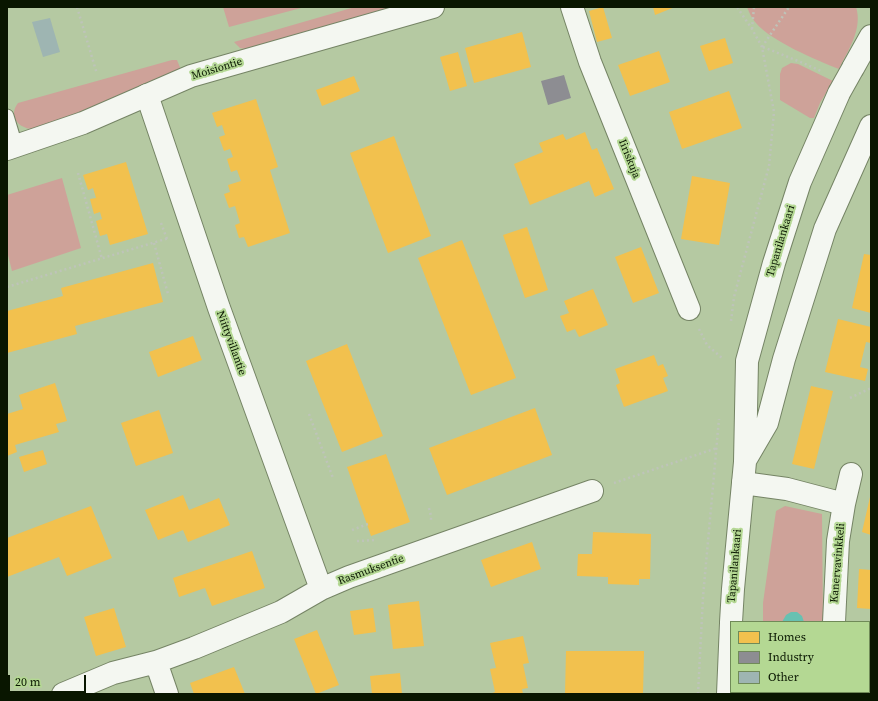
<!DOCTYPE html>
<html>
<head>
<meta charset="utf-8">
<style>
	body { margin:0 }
	#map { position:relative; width:878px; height:701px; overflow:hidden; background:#b5c9a2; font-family:"Source Serif 4",serif }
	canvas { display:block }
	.frame { position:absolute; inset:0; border:8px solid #091600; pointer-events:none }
	.legend { position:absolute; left:730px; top:621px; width:140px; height:72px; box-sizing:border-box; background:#b4d893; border:1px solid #708a58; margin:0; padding:5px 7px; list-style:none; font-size:12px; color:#091600 }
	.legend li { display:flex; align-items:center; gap:8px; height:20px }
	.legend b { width:20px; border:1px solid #708a58 }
	.scale { position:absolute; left:8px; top:675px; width:78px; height:18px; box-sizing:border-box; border:2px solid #091600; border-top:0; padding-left:5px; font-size:12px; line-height:14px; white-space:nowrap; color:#091600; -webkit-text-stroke:3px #b4d893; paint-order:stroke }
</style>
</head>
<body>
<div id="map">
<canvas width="878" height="701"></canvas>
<div class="frame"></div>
<ul class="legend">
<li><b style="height:11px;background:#f2c14e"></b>Homes</li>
<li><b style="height:11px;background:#8d8d92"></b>Industry</li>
<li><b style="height:11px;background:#9eb5b2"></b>Other</li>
</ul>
<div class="scale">20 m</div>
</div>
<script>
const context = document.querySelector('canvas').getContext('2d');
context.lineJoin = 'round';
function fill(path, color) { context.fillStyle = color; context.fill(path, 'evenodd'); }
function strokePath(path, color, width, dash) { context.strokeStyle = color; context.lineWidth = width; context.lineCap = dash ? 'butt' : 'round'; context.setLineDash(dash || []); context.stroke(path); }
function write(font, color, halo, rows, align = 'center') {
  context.font = font + ' "Source Serif 4",serif'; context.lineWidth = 4; context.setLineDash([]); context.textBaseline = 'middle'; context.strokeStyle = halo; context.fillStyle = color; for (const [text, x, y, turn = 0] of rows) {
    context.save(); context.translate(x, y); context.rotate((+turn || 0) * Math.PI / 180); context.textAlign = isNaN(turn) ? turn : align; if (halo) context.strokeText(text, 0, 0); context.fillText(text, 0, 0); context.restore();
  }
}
fill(new Path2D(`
	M223,7H305L229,27Z
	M355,7H391L245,49L240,48L234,42Z
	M747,7H856C863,29 848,50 839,69C816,60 771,41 756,23C752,19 749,12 747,7Z
	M172,60H177L181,70L76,114L32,129C18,128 8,116 18,103Z
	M791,63L798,64L833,81L820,103L814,118H810L780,100V74L782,68Z
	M62,178L81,248L12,271L7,251V195Z
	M785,506L822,514L823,622H763V603L776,511Z`), '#cea299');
fill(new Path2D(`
	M791,612H797L802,616L804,622H782L786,615Z`), '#67c1b1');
fill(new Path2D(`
	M603,7L612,38L597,42L589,11Z
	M653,7H675L655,15Z
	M522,32L531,67L474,83L465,48Z
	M725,38L733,63L709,71L700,46Z
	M659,51L670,82L630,96L618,65Z
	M458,52L467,86L450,91L440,57Z
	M354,76L360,91L322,106L316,90Z
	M729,91L742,128L682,149L669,112Z
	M256,99L278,167L270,170L290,233L248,247L244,237L239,238L235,225L240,223L235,206L229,208L224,194L230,192L228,185L241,181L237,170L231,172L227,159L233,157L230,149L224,151L219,137L225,135L222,125L217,127L212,113Z
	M585,132L592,150L597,148L614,189L595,197L589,181L530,205L514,164L543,152L539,143L563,134L566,140Z
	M394,136L431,236L388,253L350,153Z
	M126,162L148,234L110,245L107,234L100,236L96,221L102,219L100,212L94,214L90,199L96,198L93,188L88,190L83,175Z
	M692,176L730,183L719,245L681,239Z
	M527,227L548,290L525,298L503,235Z
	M462,240L516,378L471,395L418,258Z
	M641,247L659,293L633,303L615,257Z
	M864,254L871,255V313L852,308Z
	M153,263L163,302L75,326L77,334L7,353V311L63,296L61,288Z
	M593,289L608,325L579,337L575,329L567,332L560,316L569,313L564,301Z
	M838,319L871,327V343L866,342L860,367L868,369L865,381L825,372Z
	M193,336L202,360L158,377L149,352Z
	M347,344L383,436L342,452L306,361Z
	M654,355L658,366L663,364L668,376L663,378L668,391L624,407L616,385L620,383L615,369Z
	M55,383L67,421L56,424L59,432L15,445L17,452L7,456V414L23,409L19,395Z
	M811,386L833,391L814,469L792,464Z
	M535,408L552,455L447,495L429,448Z
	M159,410L173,453L136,466L121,423Z
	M43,450L47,464L24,472L19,457Z
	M386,454L410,522L371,536L347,467Z
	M183,495L189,510L219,498L230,525L188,542L183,530L158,540L145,510Z
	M870,497H871V535L862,532Z
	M91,506L112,558L67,576L59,557L7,577V538Z
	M593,532L651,534L650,579H639V585L608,584V577L577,576L578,554H592Z
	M532,542L541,569L491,587L481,560Z
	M252,551L265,588L212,606L205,588L179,597L173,578Z
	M859,569L871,570V609L857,608Z
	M419,601L424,646L393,649L388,605Z
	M114,608L126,647L96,656L84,617Z
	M373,608L376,632L354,635L350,611Z
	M317,630L339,685L316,694L294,639Z
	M523,636L529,663L523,664L528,688L522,689L523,694H490L495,692L490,669L496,668L490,643Z
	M869,645L871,646V684H869Z
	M566,651H644L643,694H565Z
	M234,667L245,694H194L190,683Z
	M400,673L402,694H372L370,676Z`), '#f2c14e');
fill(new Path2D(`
	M564,75L571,98L548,105L541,81Z`), '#8d8d92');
fill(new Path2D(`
	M50,18L60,52L43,57L32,22Z`), '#9eb5b2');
const service = new Path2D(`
	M7,116L16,146`);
const minor = new Path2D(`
	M572,7L590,62L689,309
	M147,95L219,308L321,589
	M743,483L787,489L844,504L838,541L834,622
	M844,504L851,474
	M156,662L167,694
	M63,694L113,673L156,662L194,648L281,612L321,589L349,577L592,491`);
const tertiary = new Path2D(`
	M7,149L83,123L191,76L433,7`);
const primary = new Path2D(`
	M853,68L871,36
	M746,459L767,423L784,359L825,229L871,126
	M731,622L733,589L745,462L747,361L774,263L800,182L839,93
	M728,694L731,623`);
strokePath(service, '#758465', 15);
strokePath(minor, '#758465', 24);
strokePath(tertiary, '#758465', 24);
strokePath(primary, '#758465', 24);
strokePath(new Path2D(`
	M77,7L97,74
	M752,29L754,7
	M762,47L789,7
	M763,47L803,63L823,72
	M78,173L102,259
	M161,223L167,239
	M154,243L168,294
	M7,287L169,238
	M731,321L734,297L769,166L774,112L762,47L752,29L737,7
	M699,329L707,345L722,358
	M850,398L871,388
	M309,414L333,478
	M614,483L717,448
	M429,508L431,516V522
	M352,530L368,524
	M357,541L376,540
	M698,694L703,597L719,419`), '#bec4b9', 2.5, [2, 3]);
strokePath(service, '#f4f7f1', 13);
strokePath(minor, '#f4f7f1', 22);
strokePath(tertiary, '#f4f7f1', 22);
strokePath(primary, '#f4f7f1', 22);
const primaryBridge = new Path2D(`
	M839,93L853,68`);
strokePath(primaryBridge, '#758465', 24, []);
strokePath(primaryBridge, '#f4f7f1', 22);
write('11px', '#091600', '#b4d893', [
	["Moisiontie",217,69,-17],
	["Iiriskuja",629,159,68],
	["Tapanilankaari",781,241,-73],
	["Niittyvillantie",231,343,70],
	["Kanervavinkkeli",838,563,-85],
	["Tapanilankaari",735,566,-85],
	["Rasmuksentie",371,570,-20]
]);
</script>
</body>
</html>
